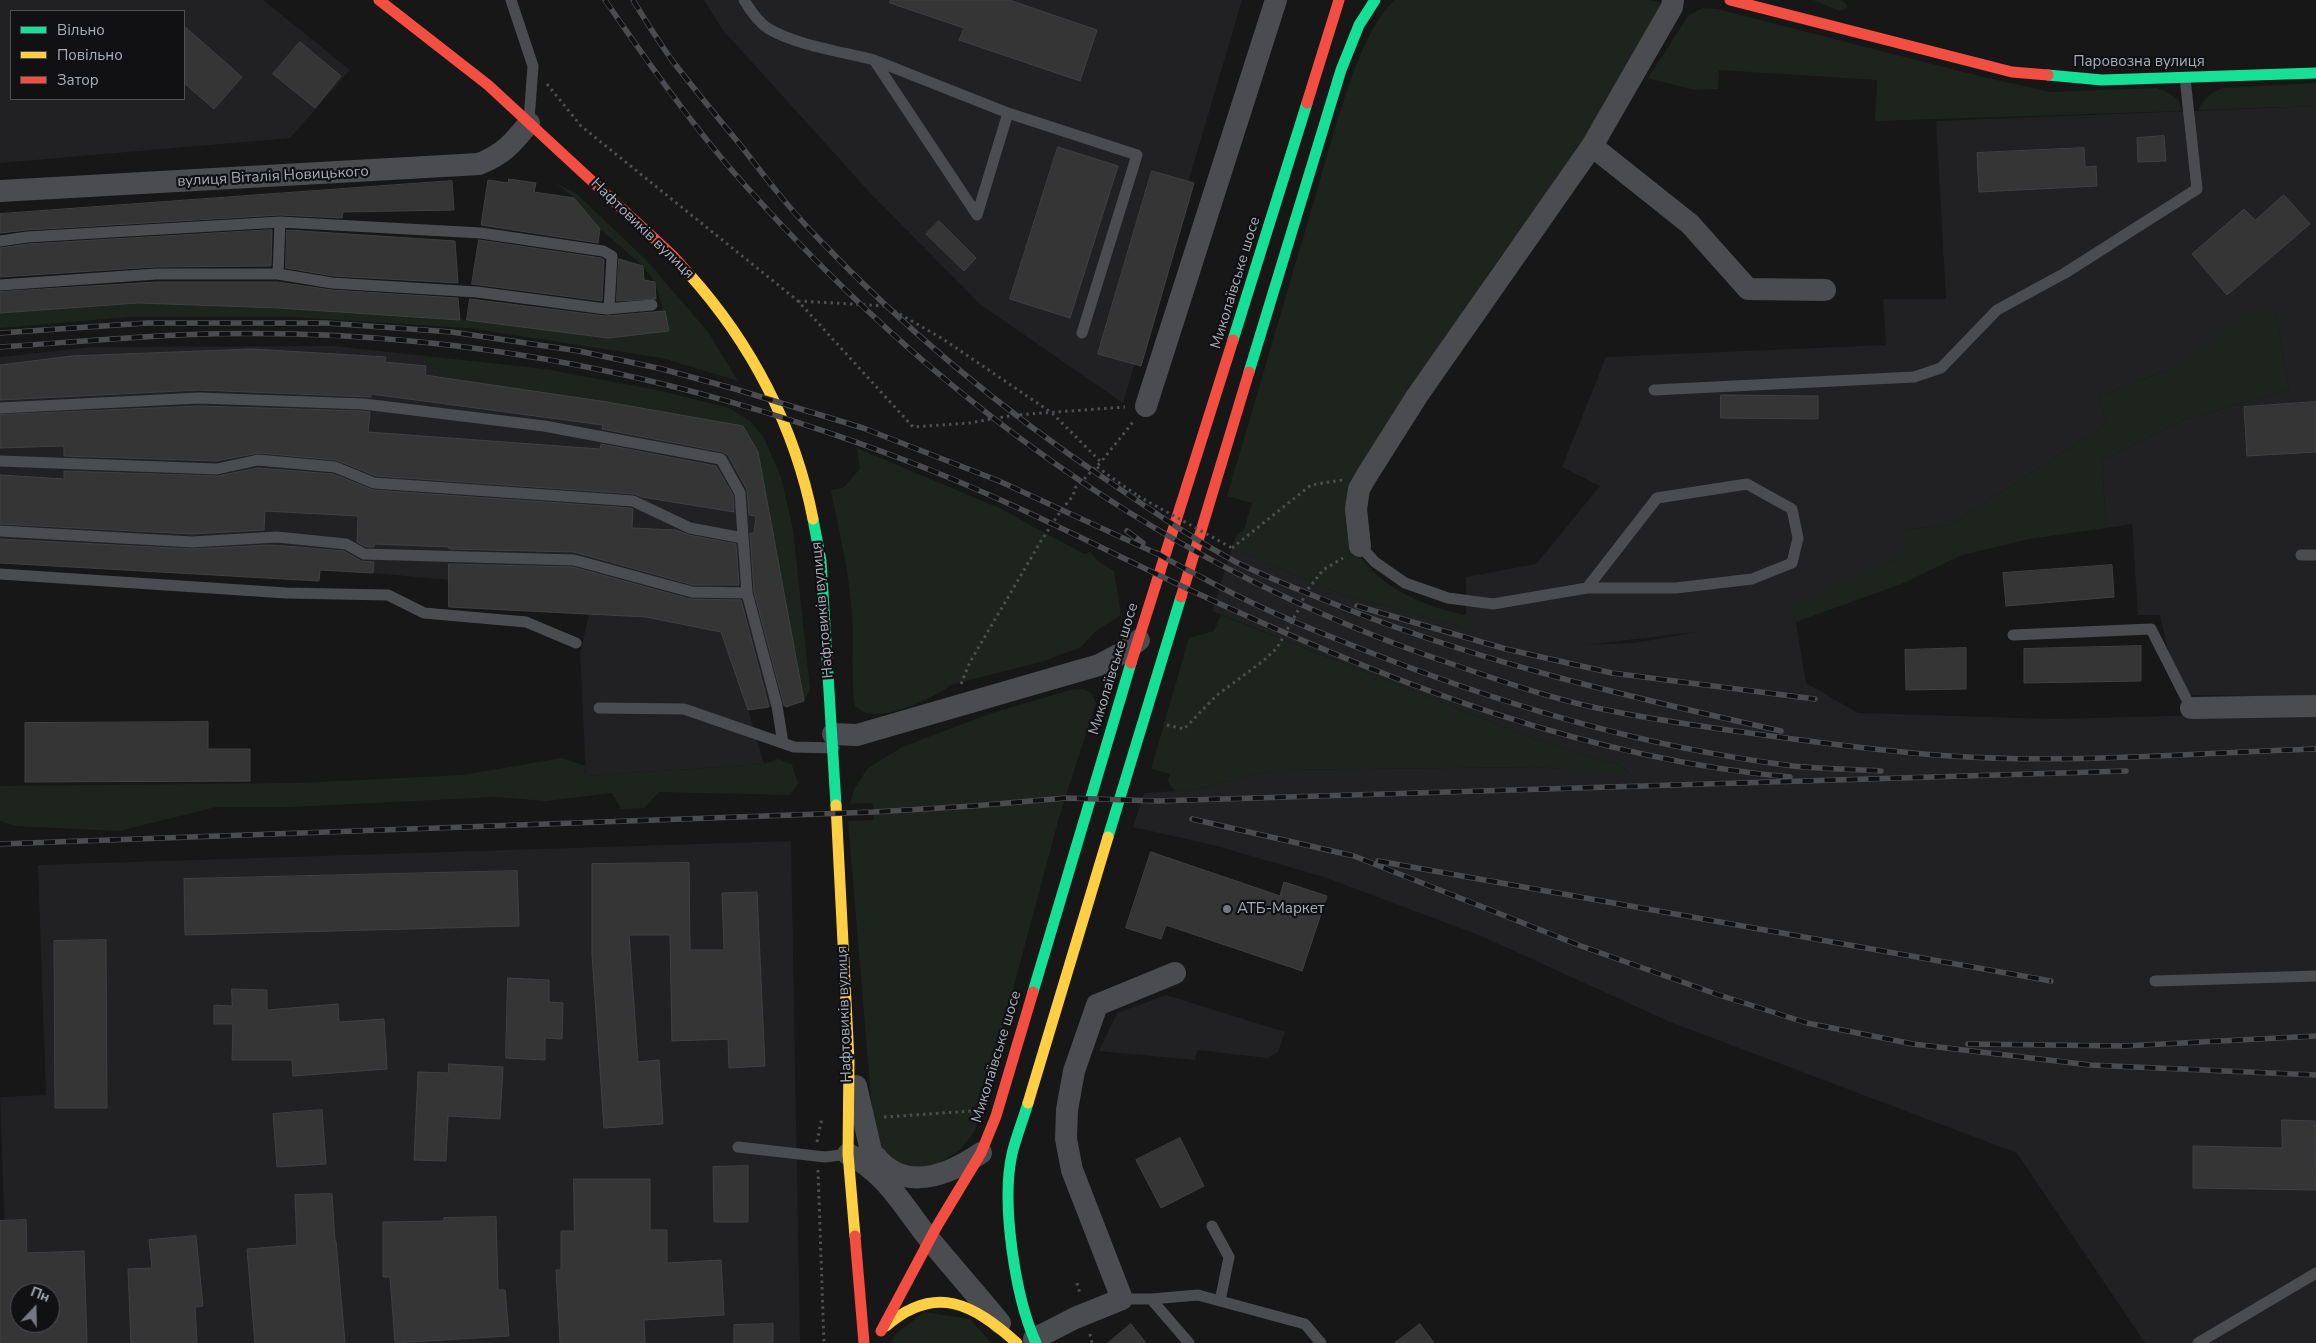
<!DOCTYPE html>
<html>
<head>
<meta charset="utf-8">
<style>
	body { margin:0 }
	#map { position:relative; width:2316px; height:1343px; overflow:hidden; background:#171717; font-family:"Nunito Sans",sans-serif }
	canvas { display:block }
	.legend { position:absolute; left:10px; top:10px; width:175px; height:90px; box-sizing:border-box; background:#111113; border:1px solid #4d4f55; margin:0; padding:6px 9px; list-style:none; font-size:15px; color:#a8adb8 }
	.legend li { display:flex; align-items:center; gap:10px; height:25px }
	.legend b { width:25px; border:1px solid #4d4f55 }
	.north { position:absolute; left:10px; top:1283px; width:50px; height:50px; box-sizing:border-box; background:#111113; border:1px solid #4d4f55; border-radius:50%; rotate:21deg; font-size:14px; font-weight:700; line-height:20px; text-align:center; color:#a8adb8 }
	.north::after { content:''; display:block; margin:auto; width:18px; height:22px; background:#757880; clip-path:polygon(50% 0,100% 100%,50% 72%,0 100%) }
</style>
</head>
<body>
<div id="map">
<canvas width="2316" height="1343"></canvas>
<ul class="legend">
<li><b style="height:6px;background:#16e098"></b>Вільно</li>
<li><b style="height:6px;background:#ffcf43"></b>Повільно</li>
<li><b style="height:6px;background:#f24e42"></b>Затор</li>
</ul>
<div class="north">Пн</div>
</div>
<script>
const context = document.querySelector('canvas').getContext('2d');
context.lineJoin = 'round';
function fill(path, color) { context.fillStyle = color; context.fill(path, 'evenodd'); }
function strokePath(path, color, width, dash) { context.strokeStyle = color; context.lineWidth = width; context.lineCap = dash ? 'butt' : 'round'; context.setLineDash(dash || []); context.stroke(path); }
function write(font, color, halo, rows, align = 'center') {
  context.font = font + ' "Nunito Sans",sans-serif'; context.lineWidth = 4.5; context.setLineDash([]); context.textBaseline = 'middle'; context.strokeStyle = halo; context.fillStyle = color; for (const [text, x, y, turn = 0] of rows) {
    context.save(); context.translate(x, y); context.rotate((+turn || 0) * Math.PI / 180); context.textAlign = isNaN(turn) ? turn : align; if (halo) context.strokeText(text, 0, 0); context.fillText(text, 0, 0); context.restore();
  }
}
fill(new Path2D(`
	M0,0H263L350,70L290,138L0,163ZM11,11H184V99H11Z
	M704,0H1242L1123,403L981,305L872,195L722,29Z
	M2316,106V697L2190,695L2169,654L2160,615H2138L2132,524L2106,528L2102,460L2185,419L2289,390L2276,315L2252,310L2180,365L2099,397L2107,424L1950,525L1903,530V556L1793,606L1806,683L1858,713L2055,719L2316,712V1343H2145L2017,1153L1670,1022L1479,935L1324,877L1213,845L1133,827L1144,793L1192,790L1274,770L1537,767L1628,773L1623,766L1540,741L1212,611L1232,548L1343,595L1466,628V577L1536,564L1600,486L1562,467L1606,357L1886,345L1883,299H1946L1936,121ZM1695,632L1635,643L1585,645Z
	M334,346L417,355L455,380L743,426L758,452L804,701L786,707L777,706L748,710L764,764L586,776L580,653L589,614L449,607L448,580L373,573L320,570L319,581L0,563V357L92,347Z
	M791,841L800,1343H9L0,1097L46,1095L38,865ZM20,1293H50V1323H20Z
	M1166,995L1285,1032L1278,1052L1267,1058L1197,1050L1195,1060L1099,1051L1117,1013Z`), '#212123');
fill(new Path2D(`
	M1395,0H1651L1664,4L1600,121L1490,271L1371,461L1351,542C1373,585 1421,606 1466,615V628L1343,595L1232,548L1236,536L1244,529L1252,503L1227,496C1258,392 1288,288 1319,184C1333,138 1359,29 1395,0Z
	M1813,0H1841L1847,5V8L1840,11Z
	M1702,8L1717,9L1983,77L2050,92L2157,88C2169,93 2180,97 2182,111L1875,121L1877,80L1719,70L1718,89L1694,90L1648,78L1688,16Z
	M2316,83V106L2198,110C2203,99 2211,93 2222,88Z
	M556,183L577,194L647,261L708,332L738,381L662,358L468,328L292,317H129L0,328V313L138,303L279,308L480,321L608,338L669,331L655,282L643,266L600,229L574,198Z
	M2252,309L2276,314L2289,390L2185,419L2102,460L2106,528L2029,539L1962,555L1901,584L1796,622L1792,605L1903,556V530L1950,525L2107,424L2099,397L2180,365Z
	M417,355L545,369L662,391L729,408L750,421L764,438L781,477L793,529L810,689L804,701L758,453L743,426L455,380Z
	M857,448L999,508L1084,554L1090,552L1099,562L1114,571L1121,615L1096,631L1081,647L1044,661L951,685C936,697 893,716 873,714C866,714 861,710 855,706C850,675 854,645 852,614C849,572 839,531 831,490L843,488L860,469Z
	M1221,615L1540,741L1623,766L1628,774L1537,767L1274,770L1192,790L1174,791L1168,781L1170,774L1151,769L1189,638L1214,631Z
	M1083,689L1091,693L1096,703L1060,814L975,1131C969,1138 964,1147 957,1152C937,1169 905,1174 885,1155C880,1150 878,1140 874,1134L848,821L874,820L873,803L850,804L854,790L867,769L902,747L989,714L1070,690Z
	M562,758L585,766L586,776L764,764L778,759L792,765L798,784L790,795L659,792L644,808L621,809L612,793L546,801L496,797L290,807H216L119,831L15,826L0,821V786L300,783L463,775Z
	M924,1312L970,1319L991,1343H891L895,1335Z`), '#1d241e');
const building = new Path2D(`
	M891,0H1009L1097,30L1080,81L959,40L964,28L890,3Z
	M184,26L242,77L214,109L184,83Z
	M300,42L341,76L315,108L273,74Z
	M2164,136L2166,161L2138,162L2137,138Z
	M1058,147L1118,166L1070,318L1010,299Z
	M2084,148L2085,167L2096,166L2097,186L1979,192L1977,153Z
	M1152,171L1194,183L1141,366L1098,354Z
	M509,179L536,183L534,192L574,198L600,229L598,243L481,225L488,180L508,183Z
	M452,181L454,210L343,212L342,218L280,215L27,230L0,233V214Z
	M2284,195L2310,224L2227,295L2192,254L2244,209L2255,220Z
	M939,221L976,258L964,271L926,234Z
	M272,230L271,266L155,267L0,277V248L28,244Z
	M287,230L455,241L458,283L333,276L286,268Z
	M479,240L601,258L604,260L602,301L472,284Z
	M619,259L643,266L644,280L655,282L656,299L617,301Z
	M156,282H277L332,290L458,298L460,320L279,308L138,303L0,313V292Z
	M470,299L605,316L665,311L669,331L608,338L467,320Z
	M253,349L386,357L385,362L426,366L425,375L607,402L743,426L758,452L804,701L786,707L784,705L754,592L750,533H754L756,516L749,515L747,490L728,455L723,452L602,429L603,425L371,394V397L199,390L0,400V365L72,356Z
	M1721,395L1818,396V419L1721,418Z
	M2316,402V452L2247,456L2244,407Z
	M199,406L363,411L370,412L368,432L600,449L601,444L716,466L733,495L734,512L642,497L634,494L376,476L336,460L259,453L216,461L64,456V446L0,448V415Z
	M258,468L333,474L373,490L631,508L633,509L632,528L676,530L689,535L736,544L739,585H693L574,552L449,549V547L374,544V547H366L357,542L358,516L265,511L264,530L192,534L0,524V475L64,479V471L217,476Z
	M0,539L192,549L268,545L298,547L344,551L361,561L374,562L373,573L320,570L319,581L0,563Z
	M449,564L573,567L690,599L741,600L769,707L748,710L721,632L646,617L449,607Z
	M2112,565L2114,597L2006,606L2003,573Z
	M2141,646V681L2024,683V649Z
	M1966,648V689L1906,690L1905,650Z
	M208,722V749H250V781L25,782V723Z
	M1151,852L1280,896L1284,882L1327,896L1302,971L1166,925L1161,939L1126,928Z
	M689,863L690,950H724L722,893L757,892L765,1066L729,1068L728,1039L672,1041L670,935H629L638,1062L659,1060L663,1124L604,1128L592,955V864Z
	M517,871L519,926L185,935L184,879Z
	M106,940L107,1108H55L54,941Z
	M508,978L549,980V1002L563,1003L562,1039L545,1038V1060L506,1058Z
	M232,989L267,990V1010L338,1004L339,1022L384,1019L387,1069L293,1076L292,1060H232L233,1024H214V1005L232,1006Z
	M449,1064L503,1067L500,1119L448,1116L446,1161L414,1160L418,1072L448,1073Z
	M322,1110L326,1164L277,1167L273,1114Z
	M2282,1120L2315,1121L2316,1190L2193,1188V1146L2282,1148Z
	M1180,1138L1204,1186L1161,1208L1136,1160Z
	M748,1166V1222H714L713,1167Z
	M574,1179H650V1230H667V1263L721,1260L724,1315L644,1320L645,1343H560L556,1270H561V1231H574Z
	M332,1194L335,1241H336L345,1343H255L247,1249L297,1245L295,1195Z
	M496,1217L498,1290H505L509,1336L395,1343L390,1277H383V1222L444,1221V1218Z
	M26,1220L27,1253L84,1251L87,1343H0V1221ZM20,1293H50V1323H20Z
	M196,1236L203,1306L195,1307L197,1343H131L128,1269L152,1268L149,1240Z
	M773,1324V1343H734V1325Z
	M1131,1324L1146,1343H1108Z
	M1420,1324L1434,1343H1395Z`);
fill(building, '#353536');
strokePath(building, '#3f4043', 1);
strokePath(new Path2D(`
	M547,84L581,126L798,301L913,427L969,423L1015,415L1125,407
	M798,301L886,306L943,339L1052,413L1101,462L1133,422
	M1097,467L1138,496
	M1232,548L1311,485L1342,480
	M961,684L970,662L1041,541L1062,509L1073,496L1075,488L1101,462
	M1167,725L1184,729L1217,695L1263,661L1277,648L1301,605L1305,593L1323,570L1343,558
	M884,1117L972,1111
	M817,1142L821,1122H825
	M818,1170L824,1343
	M1077,1283L1080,1294
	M1090,1334L1092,1343`), '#4d4e52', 3, [2.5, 4]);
strokePath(new Path2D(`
	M511,0L533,66L529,120
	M744,0C750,10 759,23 769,29C796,45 843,52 874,60L977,215L1008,113L1137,155L1082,333
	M874,60L1008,113
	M0,241L27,237L280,222L481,233L603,251L612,256L609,309
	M278,274L280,222
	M0,285L156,274H278L332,283L477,292L606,309L652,305
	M1654,390L1914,377L1941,368L1997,310L2065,273L2197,189L2185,78
	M0,408L199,398L364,404L544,426L721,459L740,493L747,593L777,706L783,743
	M0,461L217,469L258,460L335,467L374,483L633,501L690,528L743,538
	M0,531L192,542L277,537L346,544L364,554L574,560L692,592L747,593
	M1360,546L1375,562L1405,583L1448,598L1493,604L1587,588H1676L1752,579L1792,563L1798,538L1792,509L1747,484L1657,498L1587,588
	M2301,555H2316
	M0,574L286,593L388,595L424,613L526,622L576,643
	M2013,635L2151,629L2191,708
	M599,708L684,709L794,747L834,748
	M2155,981L2316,976
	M738,1147L825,1157L848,1154
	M1212,1226L1229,1257L1220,1301
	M1122,1299H1151L1198,1295L1305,1324L1321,1343
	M1151,1299L1189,1343
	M2198,1343L2316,1273`), '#4b4c50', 11);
strokePath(new Path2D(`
	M1592,146L1690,224L1748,289L1825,290
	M0,191L479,164C504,154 513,143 529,123
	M1146,406L1276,0
	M1360,546L1356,509L1359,489L1367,475L1417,396L1592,146L1672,7L1673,0
	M2191,708L2316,706
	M833,734L857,735L1099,665L1124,652L1139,640
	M856,1086L871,1151L880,1173
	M848,1154C886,1172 905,1209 930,1240C953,1268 977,1295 1000,1323
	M877,1158C906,1193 950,1174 981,1153
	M1034,1339L1075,1318L1122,1299L1072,1170L1066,1139L1067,1110L1074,1071L1097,1005L1175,973`), '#4b4c50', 22);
strokePath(new Path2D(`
	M2048,75L2102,80L2316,73
	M1233,340L1307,103
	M1249,372L1341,70L1359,25L1375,0
	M813,519L821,561L836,805
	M1108,837L1181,597
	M1033,992L1131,663
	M1028,1103C1023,1120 1016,1137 1012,1154C1001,1203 1015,1297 1036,1343`), '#16e098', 11);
strokePath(new Path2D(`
	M689,274C751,343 795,427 813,519
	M836,805L849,1061L848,1154L855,1236
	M1028,1103L1108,837
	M886,1326C936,1283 973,1304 1017,1343`), '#ffcf43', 11);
strokePath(new Path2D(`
	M379,0L488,85L672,255L689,274
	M1730,0L2012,72L2048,75
	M1307,103L1339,0
	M1181,597L1249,372
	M1131,663L1233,340
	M855,1236L864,1343
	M881,1331L937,1226L981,1153L996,1116L1033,992`), '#f24e42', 11);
const rail = new Path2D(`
	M605,0C644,57 684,114 729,167C929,396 1164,568 1455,665C1501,681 1549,698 1597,708C1652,720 1707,727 1763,735C1825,743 1887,752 1950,756C2072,764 2194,753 2316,749
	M633,0C645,20 658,40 671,59C694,89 718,118 742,147C765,177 788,207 814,234C903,328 1003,411 1111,483C1151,510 1193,539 1236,562C1272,580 1310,594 1347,609C1487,664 1634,698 1781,731
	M0,333L147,323H326L452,332L579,351L662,369L735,389L863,428L999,481L1162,556
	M0,347C59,343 118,338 178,335C256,332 343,334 421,342C592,359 761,404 920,466C1023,506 1119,558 1218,603C1400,686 1590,759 1790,777
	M1127,531L1143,543
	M1157,553C1171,562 1186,569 1201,577C1247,602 1295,623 1344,642C1490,701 1635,746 1793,766C1822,769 1852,769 1881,771
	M1357,606L1506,649L1612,673L1815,699
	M1192,819L1354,856L1581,946L1719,995L1807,1023L1913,1044L2090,1065L2316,1075
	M0,844L874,812L973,806L1066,798L1158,801L2126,771
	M1378,861L2051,981
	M1968,1044L2124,1046L2316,1036`);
strokePath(rail, '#4b4c4f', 5.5);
strokePath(rail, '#111113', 4, [11]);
strokePath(new Path2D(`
	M1138,496L1232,548`), '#4d4e52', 3, [2.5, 4]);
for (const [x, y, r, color] of [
	[1227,909,5,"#757880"]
]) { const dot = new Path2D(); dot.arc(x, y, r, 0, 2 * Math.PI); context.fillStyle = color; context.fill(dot); strokePath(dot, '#111113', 2); }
write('15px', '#a8adb8', '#111113', [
	["Паровозна вулиця",2139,62],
	["вулиця Віталія Новицького",273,177,-3],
	["Нафтовиків вулиця",642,229,44],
	["Миколаївське шосе",1236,283,-73],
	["Нафтовиків вулиця",823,610,-95],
	["Миколаївське шосе",1114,669,-73],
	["Нафтовиків вулиця",845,1014,-92],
	["Миколаївське шосе",997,1057,-73]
]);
write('15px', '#a8adb8', '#111113', [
	["АТБ-Маркет",1237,909]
], 'left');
</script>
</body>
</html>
